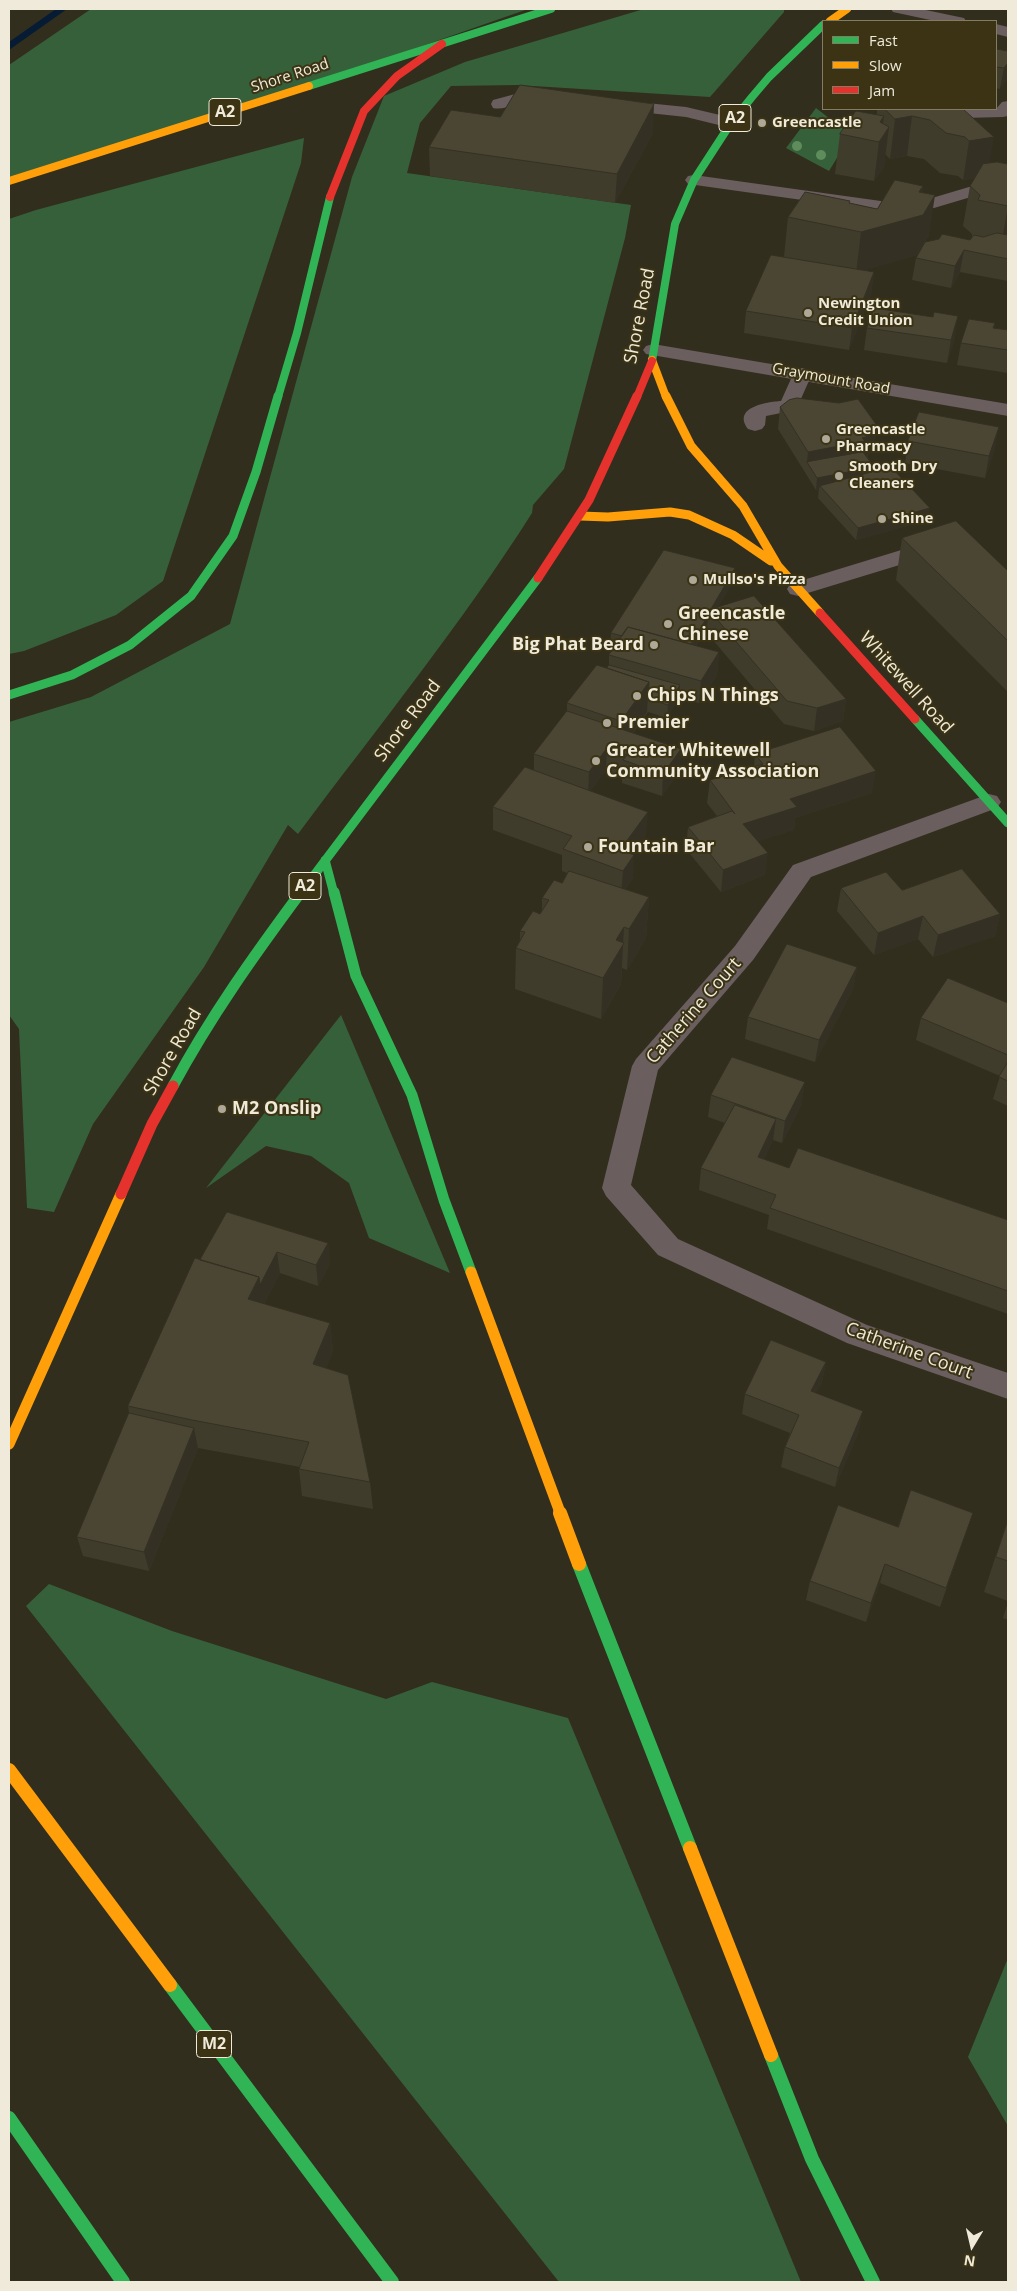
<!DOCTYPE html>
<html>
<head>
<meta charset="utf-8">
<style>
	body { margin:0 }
	#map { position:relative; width:1017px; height:2291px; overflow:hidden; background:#322e1d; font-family:"Open Sans",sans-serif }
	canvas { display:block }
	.frame { position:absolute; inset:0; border:10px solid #efead9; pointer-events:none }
	.legend { position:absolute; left:822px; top:20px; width:175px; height:90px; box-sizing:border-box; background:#3b3314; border:1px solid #837c63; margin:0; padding:6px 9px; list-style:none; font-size:15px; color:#efead9 }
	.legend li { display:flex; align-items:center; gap:10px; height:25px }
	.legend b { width:25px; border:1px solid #837c63 }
	.north { position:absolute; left:947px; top:2221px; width:50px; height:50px; -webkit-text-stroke:4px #3b3314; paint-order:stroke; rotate:189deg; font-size:14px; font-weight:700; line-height:20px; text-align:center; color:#efead9 }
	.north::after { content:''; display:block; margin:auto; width:18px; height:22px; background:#efead9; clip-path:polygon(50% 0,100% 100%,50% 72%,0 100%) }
</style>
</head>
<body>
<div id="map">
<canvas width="1017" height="2291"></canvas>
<div class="frame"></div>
<ul class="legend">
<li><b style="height:6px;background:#30b455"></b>Fast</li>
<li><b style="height:6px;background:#ff9f0a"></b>Slow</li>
<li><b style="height:6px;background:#e5322d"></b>Jam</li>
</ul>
<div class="north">N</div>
</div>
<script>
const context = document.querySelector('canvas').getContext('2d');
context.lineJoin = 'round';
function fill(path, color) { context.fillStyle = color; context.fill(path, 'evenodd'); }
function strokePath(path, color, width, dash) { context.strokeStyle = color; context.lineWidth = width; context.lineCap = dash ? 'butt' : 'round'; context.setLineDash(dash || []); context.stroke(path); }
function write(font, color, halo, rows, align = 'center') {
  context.font = font + ' "Open Sans",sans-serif'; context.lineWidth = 4; context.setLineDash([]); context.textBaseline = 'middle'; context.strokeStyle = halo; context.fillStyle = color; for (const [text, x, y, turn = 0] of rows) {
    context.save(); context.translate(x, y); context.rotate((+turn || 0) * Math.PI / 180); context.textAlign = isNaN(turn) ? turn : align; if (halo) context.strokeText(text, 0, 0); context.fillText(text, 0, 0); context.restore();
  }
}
fill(new Path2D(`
	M91,9H528L302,88L9,181V65Z
	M644,9H784V12L710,97L517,85L451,86L420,123L407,173L631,205L625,238L564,469L533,505L532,513C461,625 377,728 298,834L288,825L204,967L93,1124L54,1212L27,1208L19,1029L9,1015V722L91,697L230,624L352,177L384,96L465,62Z
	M816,108L851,135L829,171L786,148Z
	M304,138L301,163L163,581L116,615L24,651L9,654V219L36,210Z
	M341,1015L450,1273L369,1238L349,1183L311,1156L266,1146L206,1188Z
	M49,1584L172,1631L386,1699L432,1682L568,1718L801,2282H559L26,1606Z
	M1008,1958V2126L968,2057Z`), '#36603a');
fill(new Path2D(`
	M56,9H67L9,50V42Z`), '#061c34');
fill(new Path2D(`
	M891,9H921L964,18L966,21H935L893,12Z
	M996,24L1008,27V37L996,34Z
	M530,90L552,93L554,97L552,101C545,102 539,100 532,100C519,100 507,111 493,108L491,104L493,100Z
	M617,100L686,107L737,119L740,123L737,127L731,128L686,117L611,109L609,105L611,101Z
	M1008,101V116L1003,117L962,118L933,113L930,109H996L1002,102Z
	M802,368L809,370L812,374L796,410L766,416L765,425L762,429L755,431L748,429C732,407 767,402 781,401L795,370Z
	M934,540L942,542L945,547L942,552L798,596L790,594L787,589L790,584Z`), '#6a5e5f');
fill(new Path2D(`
	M694,175L888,202L932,198L969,187L1008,183V193L971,197L934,208L888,212L688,184L685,180L688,176Z
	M653,344L1008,404V416L646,354L643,350L646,346Z
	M989,794L997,796L1001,802L997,808L811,877L753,960L658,1070L631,1185L678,1239L867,1325L1008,1373V1399L847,1343L658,1255L606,1196L602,1188L632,1066L636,1059L735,946L793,865Z`), '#6a5e5f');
strokePath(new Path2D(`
	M309,86L551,9
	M652,361L675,224L694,180L731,123L752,97L769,77L823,25
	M278,397L297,333L330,197`), '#30b455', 8);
strokePath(new Path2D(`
	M9,695L72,675L130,645L191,596L233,536L256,472L278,396
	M915,719L1008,823
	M325,860L334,894
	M300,894L538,578`), '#30b455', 9);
strokePath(new Path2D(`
	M334,892L356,976L412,1095L444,1200L471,1272
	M173,1086C210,1017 255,954 301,892`), '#30b455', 11);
strokePath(new Path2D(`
	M579,1564L690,1848
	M170,1985L392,2282
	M771,2055L812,2159L873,2282
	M9,2118L123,2282`), '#30b455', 14);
strokePath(new Path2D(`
	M830,21L847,9
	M9,181L309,86
	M652,360L666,397`), '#ff9f0a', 8);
strokePath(new Path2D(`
	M666,396L691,446L743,506L778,566L820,613
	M580,516L608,517L670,512L689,515L733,535L771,561`), '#ff9f0a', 9);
strokePath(new Path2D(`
	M471,1272L561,1515
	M9,1444L121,1194`), '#ff9f0a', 11);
strokePath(new Path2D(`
	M560,1513L579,1564
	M9,1770L170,1985
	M690,1848L771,2055`), '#ff9f0a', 14);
strokePath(new Path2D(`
	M330,197L364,111L397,76L442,44
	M637,397L652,361`), '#e5322d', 8);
strokePath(new Path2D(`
	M538,578L589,500L637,396
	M820,613L915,719`), '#e5322d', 9);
strokePath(new Path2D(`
	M121,1194L152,1124L173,1086`), '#e5322d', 11);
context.fillStyle = '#5e8c5b';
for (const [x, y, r] of [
	[816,124,4.5],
	[797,146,5],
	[821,155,5]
]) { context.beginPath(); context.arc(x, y, r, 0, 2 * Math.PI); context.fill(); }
fill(new Path2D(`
	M996,49L1008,51L1000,89L996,88Z
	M877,109H959L989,163L1008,164V232L1007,235H1008V281L960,272L951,288L912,280L916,258L970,240L972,237V234L963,226L970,186L975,178L963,180L958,176L940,173L924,159L907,156L890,159L885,154L884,167L874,181L835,174L840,134L877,114Z
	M653,133L615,203L430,176L429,147Z
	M923,186L922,192L929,235L917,255L864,270L874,272L871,294L849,350L744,333L746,311L784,257L788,217L850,203L877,209Z
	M933,317L955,338L947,363L864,350L867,328Z
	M995,323L994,328L1008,330V373L957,365L961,343Z
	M780,407L874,449L867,456L874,467V472L928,520L856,540L818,498L819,489L816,490L778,429Z
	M908,441L995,449L985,478L905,463Z
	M902,538L1008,571V692L896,580Z
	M734,580L718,607L846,699L843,721L814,731L784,724L707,633V626L696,646L719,652L717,675L699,703L679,698L667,718L648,712L633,733L681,749L679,772L662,796L622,783V777L606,770L590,791L646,835L632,855L633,878L625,889L649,897L646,938L627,970L622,968L621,984L601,1019L515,989L516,948L520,940V931L540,914L542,910V898L562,883L567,873L562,871V855L493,830V807L534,771V754L567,711V703L607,668L609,665V655L615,646L610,645L611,633Z
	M755,754L872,793L795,818L794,830L758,841L765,875L721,892L686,849L688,827L717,816L707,803L710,780L754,767Z
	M841,888L902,890L1000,914L995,936L933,957L918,939L874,955L837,911Z
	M857,967L853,989L815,1062L745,1039L748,1017Z
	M1008,1003V1106L993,1099L1000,1076L916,1040L921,1018Z
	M711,1095L802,1103L782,1143L773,1140L764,1159L789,1168L1008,1220V1314L767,1229L769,1215L699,1190L701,1168L725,1123L708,1117Z
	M328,1243L330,1264L318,1286L280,1273L264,1304L330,1323L333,1351L326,1368L370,1482L373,1509L302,1496L299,1469L300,1467L198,1448L149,1571L83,1556L77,1537L129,1413L128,1406L200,1260Z
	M826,1362L822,1382L816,1393L859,1431L835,1487L781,1467L785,1447L790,1433L742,1414L745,1394Z
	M1008,1518V1601L984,1592Z
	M898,1527L966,1532L940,1607L880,1583L866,1622L806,1600L810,1581Z
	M1008,1602V1620L1003,1618Z`), '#403c2c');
fill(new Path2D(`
	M1008,63V79L1000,89L1004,68Z
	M654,104L653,133L615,203L617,174Z
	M884,116L881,140L889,127L884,167L874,181L879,142L880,122Z
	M912,116L907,156L890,159L895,119Z
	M994,137L987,176L963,180L969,141Z
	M923,186L918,216L935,195L929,235L917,255L856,273L861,232L919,192Z
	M1008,206V232L1001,246Z
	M964,250L960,272L951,288L955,266Z
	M874,272L871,294L849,350L852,328Z
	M958,316L955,338L947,363L951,340Z
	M878,427L874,449L863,459L807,462L808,452L862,438Z
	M999,427L995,449L985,478L989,456Z
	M874,467L873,479L820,486L819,489L816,490L817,478Z
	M930,508L928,520L856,540L858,528Z
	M735,568L734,580L714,615L710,611Z
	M709,614L707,626L685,665L686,653Z
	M719,652L717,675L699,703L701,681Z
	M649,682L647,712L619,752L621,721Z
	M680,685L679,698L667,718L668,705Z
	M846,699L843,721L814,731L817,708Z
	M607,748L606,770L588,795L589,772Z
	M681,749L679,772L662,796L663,774Z
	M876,771L872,793L795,818L794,830L741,847L743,824L790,799Z
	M648,812L646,835L620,871V850Z
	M768,853L765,875L721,892L723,870Z
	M634,855L633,878L621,894L623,871Z
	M649,897L646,938L627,970L629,929Z
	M1000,914L995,936L933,957L938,935Z
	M923,916L918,939L874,955L878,933Z
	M624,927L621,984L601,1019L603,978L616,940Z
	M857,967L853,989L815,1062L819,1040Z
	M805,1082L802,1103L782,1143L785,1121Z
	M776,1119L773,1141L754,1178L758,1157Z
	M328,1243L330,1264L318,1286L316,1265Z
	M277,1252L280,1273L263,1306L248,1299L259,1277Z
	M330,1323L333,1351L317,1392L313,1364Z
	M826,1362L822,1382L807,1412L811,1391Z
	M863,1411L859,1431L835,1487L839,1468Z
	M194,1428L198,1448L149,1571L144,1552Z
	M885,1564L880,1583L866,1622L871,1603Z`), '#343124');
const building = new Path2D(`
	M996,49L1008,51V63L1004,68L996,67Z
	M520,85L654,104L617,174L429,147L451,110L500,117Z
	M885,109H963L994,137L969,141L965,137L946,133L930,120L912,116L895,119Z
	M856,111L884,116L880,122L889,127L879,142L840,134Z
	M997,162L1008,164V206L978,200L980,195L970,186L983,164Z
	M895,180L923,186L919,192L935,195L923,215L861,232L788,217L805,192L850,201L849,203L877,209Z
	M997,233L1008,235V259L964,250L955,266L916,258L925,242L939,239L942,234L970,240L974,235L983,237Z
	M771,255L874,272L852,328L746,311Z
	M874,308L933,317L934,312L958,316L951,340L867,328Z
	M969,319L995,323L993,328L1008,330V350L961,343Z
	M797,398L839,403L858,399L878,427L866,437L862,438L865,441L808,452L780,407L789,400Z
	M919,412L999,427L989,456L908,441Z
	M863,452L874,467L817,478L807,462Z
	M891,467L930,508L858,528L820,486Z
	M956,521L1008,571V641L902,538Z
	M664,550L735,568L711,609L709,610V614L691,644L628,627L622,636L611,633Z
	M754,596L846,699L817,708L787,701L709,610Z
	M628,627L719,652L701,681L609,655Z
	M597,665L649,682L621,721L567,703Z
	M609,665L680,685L668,705L648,699L649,682L607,668Z
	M567,711L681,749L663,774L623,760L627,755L607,748L589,772L534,754Z
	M840,727L876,771L790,799L797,807L743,824L768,853L723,870L688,827L732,811L735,814L710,780L763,764L755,754Z
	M525,767L648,812L620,850L634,855L623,871L563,849L572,836L493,807Z
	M962,869L1000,914L938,935L923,916L878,933L841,888L886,872L902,890Z
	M569,871L649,897L629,929L624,927L616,940L624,943L603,978L516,948L525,932L520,931L533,911L540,914L549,900L542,898L554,880L562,883Z
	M787,944L857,967L819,1040L748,1017Z
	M948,978L1008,1003V1055L921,1018Z
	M732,1057L805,1082L785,1121L711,1095Z
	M1008,1062V1081L999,1077Z
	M735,1105L776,1119L758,1157L789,1168L798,1148L1008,1220V1291L770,1208L776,1195L701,1168Z
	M227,1212L328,1243L316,1265L277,1252L260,1285L259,1277L200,1260Z
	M195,1258L259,1277L248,1299L330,1323L313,1364L348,1375L370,1482L299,1469L309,1442L192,1420L128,1406Z
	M771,1340L826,1362L811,1391L863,1411L839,1468L785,1447L799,1415L745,1394Z
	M129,1413L194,1428L144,1552L77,1537Z
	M911,1490L973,1513L946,1588L885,1564L871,1603L810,1581L838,1505L898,1527Z
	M1008,1520V1561L996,1557Z`);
fill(building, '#4b4633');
strokePath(building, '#343124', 1);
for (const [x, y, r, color] of [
	[762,123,5,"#ada897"],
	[808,313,5,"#ada897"],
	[826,439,5,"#ada897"],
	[839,476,5,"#ada897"],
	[882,519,5,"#ada897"],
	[693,580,5,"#ada897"],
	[668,624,5,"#ada897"],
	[654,645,5,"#ada897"],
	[637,696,5,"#ada897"],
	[607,723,5,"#ada897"],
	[596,761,5,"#ada897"],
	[588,847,5,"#ada897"],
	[222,1109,5,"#ada897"]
]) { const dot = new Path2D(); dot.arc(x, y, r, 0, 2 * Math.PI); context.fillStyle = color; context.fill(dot); strokePath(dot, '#3b3314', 2); }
write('15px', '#efead9', '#3b3314', [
	["Shore Road",290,76,-18],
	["Graymount Road",831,379,10]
]);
write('bold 15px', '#efead9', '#3b3314', [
	["Greencastle",772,123],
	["Newington",818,304],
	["Credit Union",818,321],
	["Greencastle",836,430],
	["Pharmacy",836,447],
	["Smooth Dry",849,467],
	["Cleaners",849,484],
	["Shine",892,519],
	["Mullso's Pizza",703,580]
], 'left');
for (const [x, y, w] of [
	[225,112,32],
	[735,118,32],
	[305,886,32],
	[214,2044,35]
]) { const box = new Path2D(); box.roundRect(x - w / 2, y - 13.5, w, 27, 4); context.fillStyle = '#3b3314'; context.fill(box); strokePath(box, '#efead9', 1); }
write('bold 16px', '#efead9', null, [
	["A2",225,112],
	["A2",735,118],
	["A2",305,886],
	["M2",214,2044]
]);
write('18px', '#efead9', '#3b3314', [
	["Shore Road",640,316,-79],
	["Whitewell Road",906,683,48],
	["Shore Road",408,721,-53],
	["Catherine Court",694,1011,-49],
	["Shore Road",173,1052,-60],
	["Catherine Court",909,1351,20]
]);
write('bold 18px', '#efead9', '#3b3314', [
	["Greencastle",678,614],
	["Chinese",678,635],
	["Big Phat Beard",644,645,"right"],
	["Chips N Things",647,696],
	["Premier",617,723],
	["Greater Whitewell",606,751],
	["Community Association",606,772],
	["Fountain Bar",598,847],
	["M2 Onslip",232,1109]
], 'left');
</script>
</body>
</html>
